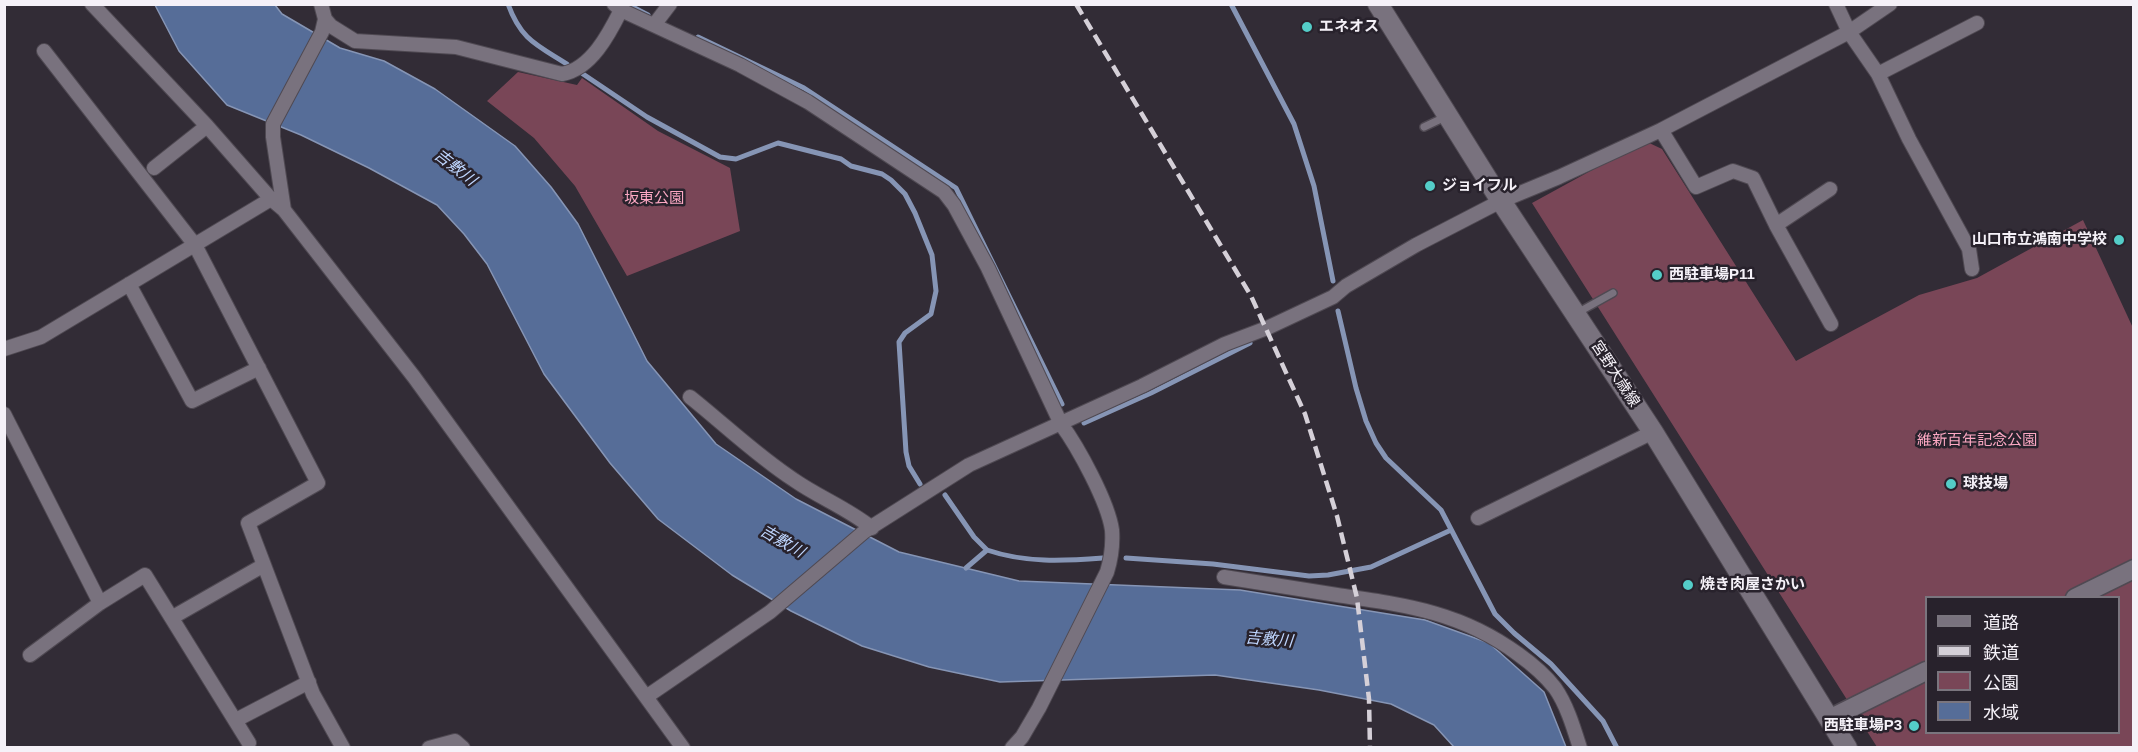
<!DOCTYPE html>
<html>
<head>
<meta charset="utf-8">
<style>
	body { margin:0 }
	#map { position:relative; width:2138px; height:752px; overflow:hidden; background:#322c36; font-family:Helvetica,"Noto Sans JP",sans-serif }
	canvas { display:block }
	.frame { position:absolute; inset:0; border:6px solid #f5f1f8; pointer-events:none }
	.legend { position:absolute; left:1925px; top:596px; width:195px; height:138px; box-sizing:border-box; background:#28222c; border:2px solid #7a757e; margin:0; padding:8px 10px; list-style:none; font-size:18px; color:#f5f1f8 }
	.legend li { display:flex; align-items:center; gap:12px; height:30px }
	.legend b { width:30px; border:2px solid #7a757e }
</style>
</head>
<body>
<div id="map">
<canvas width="2138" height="752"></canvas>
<div class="frame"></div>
<ul class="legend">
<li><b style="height:8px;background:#79727e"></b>道路</li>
<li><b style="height:8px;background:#d5d0d8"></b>鉄道</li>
<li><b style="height:16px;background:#794657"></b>公園</li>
<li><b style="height:16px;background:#566d98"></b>水域</li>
</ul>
</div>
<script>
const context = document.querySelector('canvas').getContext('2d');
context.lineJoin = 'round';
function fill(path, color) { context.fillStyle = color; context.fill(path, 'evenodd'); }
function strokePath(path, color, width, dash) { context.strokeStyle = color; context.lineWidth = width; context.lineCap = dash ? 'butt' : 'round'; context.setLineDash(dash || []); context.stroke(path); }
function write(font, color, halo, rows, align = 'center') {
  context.font = font + ' Helvetica,"Noto Sans JP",sans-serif'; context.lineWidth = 5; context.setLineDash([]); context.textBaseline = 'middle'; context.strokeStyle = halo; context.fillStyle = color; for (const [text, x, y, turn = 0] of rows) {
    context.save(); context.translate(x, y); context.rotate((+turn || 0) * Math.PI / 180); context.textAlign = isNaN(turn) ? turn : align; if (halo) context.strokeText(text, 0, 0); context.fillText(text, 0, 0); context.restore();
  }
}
fill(new Path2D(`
	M518,72L577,85L582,78L658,131L730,168L740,231L627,276L575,186L534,138L487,101Z
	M1645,141L1662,149L1796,361L1919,295L1977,278L2083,220L2133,328V747H1877L1532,203ZM1926,598H2118V732H1926Z`), '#794657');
const water = new Path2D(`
	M155,5H275L282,14L340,48L384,61L435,89L515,146L551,187L578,224L647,361L716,444L796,499L899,552L1019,581L1240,590L1425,620L1489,643L1544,692L1566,747H1454L1434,725L1391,704L1319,690L1215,675L1000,682L929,667L862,646L791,611L732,575L658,519L610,463L544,374L487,264L464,234L437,205L369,168L301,135L227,105L179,51Z`);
fill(water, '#566d98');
strokePath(water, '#8695b5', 1.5);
strokePath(new Path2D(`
	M508,4C521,40 537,45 567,64
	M627,4L648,15
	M1231,4L1294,124L1314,186L1333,281
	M698,37L804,88L956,188L1062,404
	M583,74L647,117L720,157L736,159L778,143L841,159L851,166L882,174L891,180L905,194L915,213L932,255L936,291L931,314L905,333L899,342L906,452L909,466L920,484
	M1338,311L1356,388L1366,421L1376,443L1386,458L1441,510L1495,614L1514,633L1551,664L1603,721L1617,748
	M1084,423L1151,393L1250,343
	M945,495L974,537L987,550
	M1126,558L1213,564L1309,576L1328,575L1371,567L1451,530
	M966,568L987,550C1025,563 1063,561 1103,558`), '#8695b5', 5);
const service = new Path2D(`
	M1424,127L1445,117
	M1577,313L1613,293`);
const minor = new Path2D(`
	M92,4L207,126L271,199L284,210L414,377L683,748
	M321,4L325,19L331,26L355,41L456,47L562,74C591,69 609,34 621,10
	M614,4L621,10L740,65L808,102L944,192L954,205L988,268L1061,424C1078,447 1108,502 1112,530C1113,544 1111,559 1107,572L1039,708L1022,737L1012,748
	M1836,4L1849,32L1878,74L1909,139L1969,249L1972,269
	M654,25L670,4
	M44,51L195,245L318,483L248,523L313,694L343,748
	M1878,74L1977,23
	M1661,130L1696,187L1733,171L1753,178L1776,225L1830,189
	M154,168L207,126
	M284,210L273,137V124L322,32L325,19
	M1776,225L1831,324
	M129,284L192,401L259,368
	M4,349L41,337L271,199
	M690,397C724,424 757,456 794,480C820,498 847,508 872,528
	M4,414L100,603L145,575L249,743
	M1478,518L1653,432
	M1224,577C1262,583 1300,589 1337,595C1405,605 1461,612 1518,654C1532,664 1545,675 1555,688C1567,705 1574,729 1580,748
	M173,617L264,565
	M30,655L100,603
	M646,697L770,612L865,531L969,465L1142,386L1225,344L1267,328L1333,297L1346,286L1416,245L1501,201L1559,177L1661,130L1849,32L1890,4
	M236,720L309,682
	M429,748L455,741L463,748`);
const tertiary = new Path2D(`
	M2075,598L2134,569
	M1829,719L1926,671`);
const secondary = new Path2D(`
	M1378,4L1501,201L1653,432L1847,748`);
strokePath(service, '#4f4952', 10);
strokePath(minor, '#4f4952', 16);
strokePath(tertiary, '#4f4952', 21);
strokePath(secondary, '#4f4952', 22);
strokePath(service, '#79727e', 7);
strokePath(minor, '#79727e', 14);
strokePath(tertiary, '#79727e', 18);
strokePath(secondary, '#79727e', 20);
strokePath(new Path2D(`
	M1076,4L1251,296L1305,414L1337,516L1357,598L1369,699L1370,748`), '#d5d0d8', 4.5, [12, 6]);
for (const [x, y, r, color] of [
	[1307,27,6,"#54cdc8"],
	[1430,186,6,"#54cdc8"],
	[2119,240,6,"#54cdc8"],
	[1657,275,6,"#54cdc8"],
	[1951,484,6,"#54cdc8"],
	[1688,585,6,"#54cdc8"],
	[1914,726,6,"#54cdc8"]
]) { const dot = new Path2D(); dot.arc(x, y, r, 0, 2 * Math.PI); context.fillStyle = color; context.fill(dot); strokePath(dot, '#28222c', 2); }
write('bold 15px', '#f5f1f8', '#28222c', [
	["エネオス",1319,27],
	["ジョイフル",1442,186],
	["山口市立鴻南中学校",2107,240,"right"],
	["西駐車場P11",1669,275],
	["球技場",1963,484],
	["焼き肉屋さかい",1700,585],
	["西駐車場P3",1902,726,"right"]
], 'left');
write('15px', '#fca8c3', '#28222c', [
	["坂東公園",654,199],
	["維新百年記念公園",1977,441]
]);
write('15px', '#f5f1f8', '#28222c', [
	["宮野大歳線",1615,374,57]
]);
write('italic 16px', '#bfd6ff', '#28222c', [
	["吉敷川",455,168,38],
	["吉敷川",782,542,30],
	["吉敷川",1269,640,5]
]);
</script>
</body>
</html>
